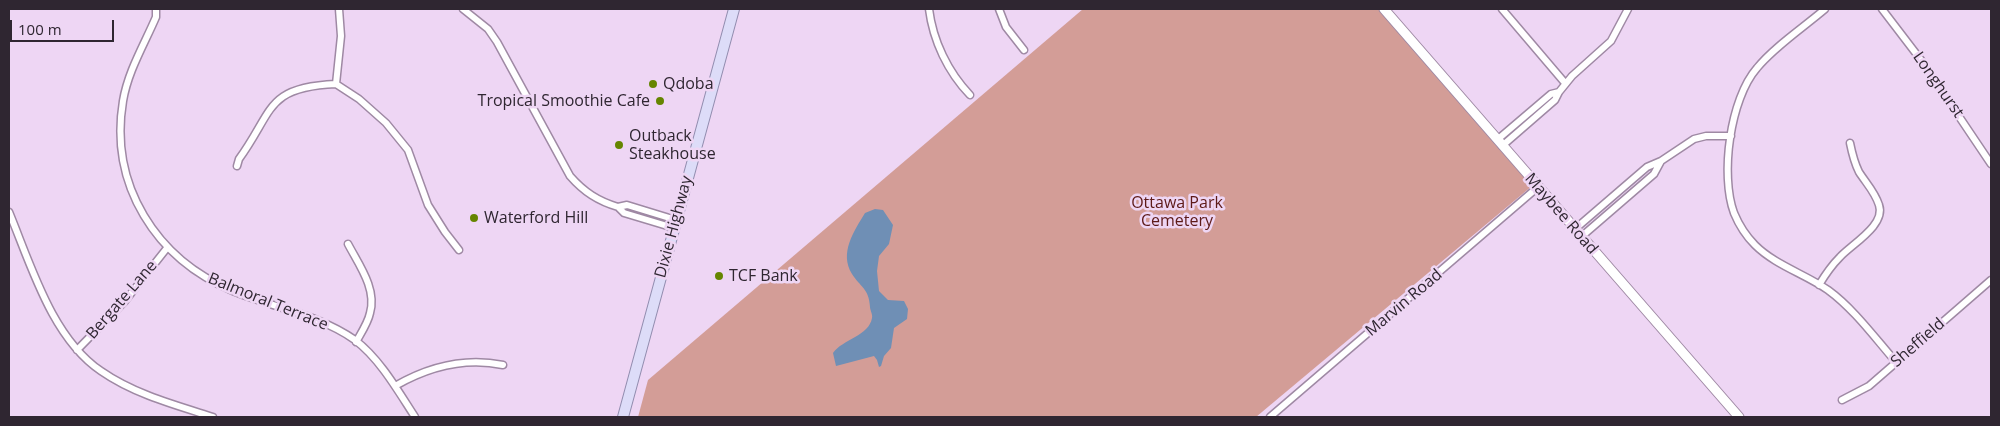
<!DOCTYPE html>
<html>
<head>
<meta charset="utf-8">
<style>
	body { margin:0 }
	#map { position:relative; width:2000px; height:426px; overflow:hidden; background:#eed6f4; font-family:"Open Sans",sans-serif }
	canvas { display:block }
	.frame { position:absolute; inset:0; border:10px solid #2f2631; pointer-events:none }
	.scale { position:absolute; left:10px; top:20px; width:104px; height:22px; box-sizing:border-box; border:2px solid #2f2631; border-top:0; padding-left:6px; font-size:15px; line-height:18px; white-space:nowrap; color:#2f2631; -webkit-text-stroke:4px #eed6f4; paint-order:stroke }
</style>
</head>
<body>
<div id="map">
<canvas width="2000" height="426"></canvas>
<div class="frame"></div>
<div class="scale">100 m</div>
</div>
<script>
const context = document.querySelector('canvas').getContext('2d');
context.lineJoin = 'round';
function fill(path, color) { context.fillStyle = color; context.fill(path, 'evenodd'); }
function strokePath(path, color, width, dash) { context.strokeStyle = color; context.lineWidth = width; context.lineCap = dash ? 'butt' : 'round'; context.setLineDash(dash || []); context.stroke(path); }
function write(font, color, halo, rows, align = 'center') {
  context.font = font + ' "Open Sans",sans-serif'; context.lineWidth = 5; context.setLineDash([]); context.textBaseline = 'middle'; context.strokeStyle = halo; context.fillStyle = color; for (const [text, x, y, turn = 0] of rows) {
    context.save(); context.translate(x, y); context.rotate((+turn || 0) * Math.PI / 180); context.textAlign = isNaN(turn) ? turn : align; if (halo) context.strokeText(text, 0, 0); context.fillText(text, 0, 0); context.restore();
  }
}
fill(new Path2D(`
	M1083,9H1379L1532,186L1256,417H638L648,380Z`), '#d39d97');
fill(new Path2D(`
	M875,209L883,210L893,225L889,244L879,256L877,271L879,291L888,300L904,301L908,309L907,319L894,328L891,348L884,356L881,366L879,367L877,360L874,356L836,366L833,353C843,339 869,336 872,318C873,315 870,310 870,307C869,288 860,287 852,274C839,253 854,231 865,213Z`), '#6f8fb5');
const minor = new Path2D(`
	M156,9V17C144,45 128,71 123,101C109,185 156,259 233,291C274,308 318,314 355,340C380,359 398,391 415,417
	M463,9L488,29L497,42L570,176C584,192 598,201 618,207
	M929,9C933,41 948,72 970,95
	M999,9L1006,27L1024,50
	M1502,9L1565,83
	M1825,9C1804,27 1774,47 1757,68C1730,99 1720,175 1734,213C1739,225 1746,236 1755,245C1775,265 1805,274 1828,290C1854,309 1875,338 1896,362
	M1882,9L1921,60L1991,164
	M336,84L341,36L339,9
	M1559,92L1572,76L1611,41L1628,9
	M1497,140L1551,94L1559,92L1555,100L1502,146
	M1661,161L1694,139L1706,136H1731
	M237,166L239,159C274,111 265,87 336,84L359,99L386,123L408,150L428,205L445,232L459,250
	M9,212C31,265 52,338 101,371C134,394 175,405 213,417
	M674,228L624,213L618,207L627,205L676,220
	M1575,229L1647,167L1661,161L1654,174L1581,237
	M348,244C359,265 377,289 370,313C368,323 361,333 356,342
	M1819,285C1825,275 1832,265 1840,257C1852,244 1886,225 1879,205C1875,192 1866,183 1859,172C1854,162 1852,153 1850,143
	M77,350L125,301L167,248
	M395,386C428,367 464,357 503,365
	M1842,400L1869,386L1991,280
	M1270,417L1538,187`);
const secondary = new Path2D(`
	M1384,9L1739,417`);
const primary = new Path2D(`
	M623,417L734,9`);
strokePath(minor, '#9f89a4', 9);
strokePath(secondary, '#9f89a4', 11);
strokePath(primary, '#928daf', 12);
strokePath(minor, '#fff', 6);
strokePath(secondary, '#fff', 9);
strokePath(primary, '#dddcf8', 10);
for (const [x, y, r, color] of [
	[653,84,5,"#658500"],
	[660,101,5,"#658500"],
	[619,145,5,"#658500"],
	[474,218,5,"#658500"],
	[719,276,5,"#658500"]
]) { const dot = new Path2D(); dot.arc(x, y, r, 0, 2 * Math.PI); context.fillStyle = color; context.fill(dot); strokePath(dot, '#eed6f4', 2); }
write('16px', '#2f2631', '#eed6f4', [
	["Qdoba",663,84],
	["Tropical Smoothie Cafe",650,101,"right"],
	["Outback",629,136],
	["Steakhouse",629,154],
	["Waterford Hill",484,218],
	["TCF Bank",729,276]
], 'left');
write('16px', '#2f2631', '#eed6f4', [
	["Longhurst",1938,85,55],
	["Maybee Road",1561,214,49],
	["Dixie Highway",674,227,-75],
	["Bergate Lane",122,300,-49],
	["Balmoral Terrace",268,302,22],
	["Marvin Road",1404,303,-40],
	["Sheffield",1918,343,-41]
]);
write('16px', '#5d1a18', '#eed6f4', [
	["Ottawa Park",1177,203],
	["Cemetery",1177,221]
]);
</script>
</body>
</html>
